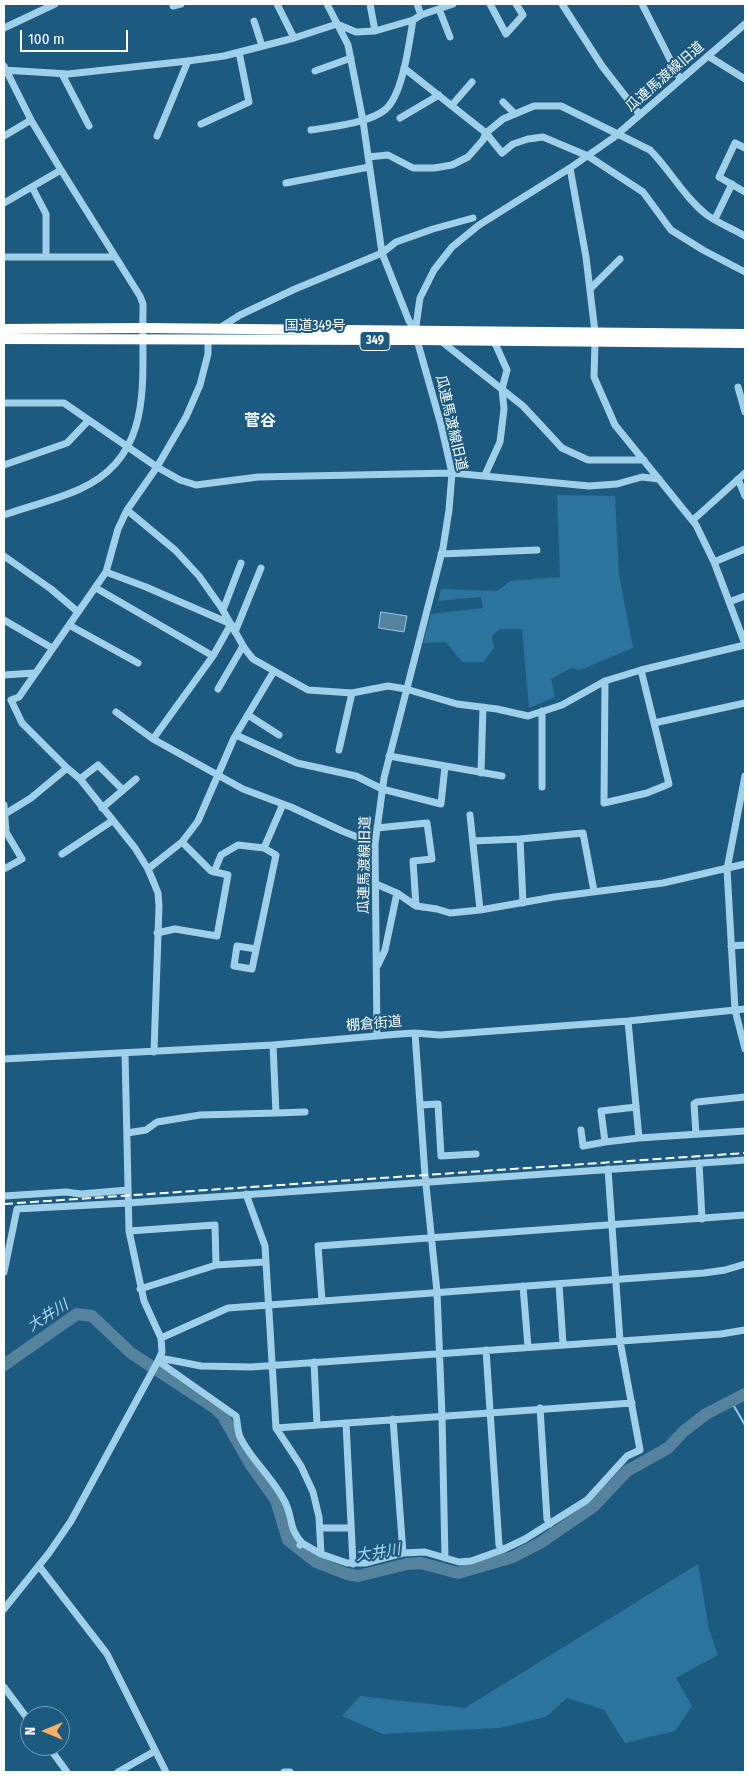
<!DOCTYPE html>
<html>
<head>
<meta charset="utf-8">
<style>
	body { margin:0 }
	#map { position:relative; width:749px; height:1776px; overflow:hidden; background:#1c5a80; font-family:"Fira Sans Condensed",sans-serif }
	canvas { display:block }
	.frame { position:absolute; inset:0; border:5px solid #fff; pointer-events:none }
	.north { position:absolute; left:20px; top:1706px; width:50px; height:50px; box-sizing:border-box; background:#1c5a80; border:1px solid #779cb3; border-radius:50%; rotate:270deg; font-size:14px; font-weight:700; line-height:20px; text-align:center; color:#fff }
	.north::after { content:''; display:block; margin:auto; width:18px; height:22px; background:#fab05e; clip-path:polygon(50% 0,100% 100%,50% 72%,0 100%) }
	.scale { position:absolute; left:20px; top:30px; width:108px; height:22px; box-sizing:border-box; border:2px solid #fff; border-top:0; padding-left:6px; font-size:15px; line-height:18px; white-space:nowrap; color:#fff; -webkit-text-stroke:4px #1c5a80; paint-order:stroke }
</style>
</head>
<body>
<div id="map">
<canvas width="749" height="1776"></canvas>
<div class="frame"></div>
<div class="north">N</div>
<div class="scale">100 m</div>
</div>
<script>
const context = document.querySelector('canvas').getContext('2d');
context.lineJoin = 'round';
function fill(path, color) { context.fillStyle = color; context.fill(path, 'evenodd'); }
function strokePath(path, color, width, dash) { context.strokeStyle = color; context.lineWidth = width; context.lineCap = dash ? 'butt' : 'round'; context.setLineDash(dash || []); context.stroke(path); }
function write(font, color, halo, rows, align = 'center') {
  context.font = font + ' "Fira Sans Condensed","Noto Sans JP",sans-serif'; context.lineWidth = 4; context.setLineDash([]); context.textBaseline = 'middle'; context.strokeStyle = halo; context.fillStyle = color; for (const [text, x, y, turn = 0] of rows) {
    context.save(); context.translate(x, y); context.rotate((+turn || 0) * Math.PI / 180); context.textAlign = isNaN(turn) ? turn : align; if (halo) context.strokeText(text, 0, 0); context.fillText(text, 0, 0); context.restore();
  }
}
fill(new Path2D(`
	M557,495L615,496L619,575L633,648L580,670L571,668L551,679L555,697L529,708L522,629H500L492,636L494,648L483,662H462L446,642L423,643L431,614L483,608L481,597L438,601L441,589L497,591L510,581L560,577Z
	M698,1564L709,1629L718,1655L676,1678L692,1706L675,1731L625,1743L604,1710L567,1698L546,1717L499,1728L383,1734L342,1716L360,1696L465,1708Z`), '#2b749d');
const water = new Path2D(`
	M381,612L407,616L404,632L379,628Z`);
fill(water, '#55829d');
strokePath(water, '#93cceb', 1);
strokePath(new Path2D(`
	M731,1401L745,1425`), '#93cceb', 2);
strokePath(new Path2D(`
	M4,1365L77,1314L92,1316L131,1353L215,1408L223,1416L252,1467L276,1500L288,1540L316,1562L347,1574L358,1576L407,1564L421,1563L458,1573L513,1557L540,1543L594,1506L627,1471L668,1448L684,1431L706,1414L745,1394`), '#55829d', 12);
strokePath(new Path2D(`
	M277,4L294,38
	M327,4L348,45L363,121L382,253L409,321L416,330
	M370,4L375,31
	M417,4L421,15
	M490,4L506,34L523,15L516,4
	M562,4L602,66L640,115
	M642,4L680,79
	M173,6L181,4
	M439,9L450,37
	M254,21L262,46
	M4,28L55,4
	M708,56L745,79
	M4,66L31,120L61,170L140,296L143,304V311C141,378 156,455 80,489C56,500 29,506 4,515
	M404,68L486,133L503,119L534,106H561L650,150C670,170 684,197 707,215C718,223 733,229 745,236
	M4,70L68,74L188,61L224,56L294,38L337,24L356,32L375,31L413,20L421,15L453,4
	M315,71L351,58
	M62,74L89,126
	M503,102L515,114
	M452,105L472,82
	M400,118L439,95
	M201,124L249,102L239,52
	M311,130C332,127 370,123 386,109C403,93 409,44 413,20
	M4,136L31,120
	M157,136L188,61
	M745,148L735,143L719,177L745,192
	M368,157L388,155L413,168H434L452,165L468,157L483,140L486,133L502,153L513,144L528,139L543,137L588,156L643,192L671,230L703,250L745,272
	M570,168L586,257L595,332
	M286,183L369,167
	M32,187L46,214V257
	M4,203L61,170
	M715,219L732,184
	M4,257H115
	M591,288L620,259
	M218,329L240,315L295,289L382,253L396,242L433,229L473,218
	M441,341L523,406L562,448L588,460H644
	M595,341L594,377L615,425L696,525L714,562L745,644
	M738,387L745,412
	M4,403H64L157,467L180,480L196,485L258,477L452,473L589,486L617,484L642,477L659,479
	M4,465L67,443L89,420
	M485,475L500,442L504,409L502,389L507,370L494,341
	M738,479L745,496
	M127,510L175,550L199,576L221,607L245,649L253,659L308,690L352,693L388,686L406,689L457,704L497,709L528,716L562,705L605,681L641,670L745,645
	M693,520L745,473
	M441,554L537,550
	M4,556L51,589L78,612
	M714,562L745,549
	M106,572L146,587L231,624L213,656
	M96,588L213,656L153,739L243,789L291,807L342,831L375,844
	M729,602L745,596
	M223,610L241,563
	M4,620L52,648
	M69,625L138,663
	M235,632L261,568
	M641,670L654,723L745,703
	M4,675L34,673
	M605,681L604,803L647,793L669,784L654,723
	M218,689L243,646
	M542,711V787
	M116,712L153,739
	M248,715L279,735
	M236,735L297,763L356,776L382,789L441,804L445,766
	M339,750L352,693
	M389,756L502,776
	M481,773L483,707
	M745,776L727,869L735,1010L745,1049
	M80,779L98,765L122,789
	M4,805L6,832L4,833
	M102,808L136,779
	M5,814L31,798L67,768
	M377,828L427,823L432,859L413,861L416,906
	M473,841L520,839
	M182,842L198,821L234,738L274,671
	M264,848L283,804
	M62,854L112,821
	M4,869L22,859L6,832
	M148,869L182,842L211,871L228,875L217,936L175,929L157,933
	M214,872L221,855L238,845L264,848L276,855L252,969L234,966L237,946L256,949
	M376,884L397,893L416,906L437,909L450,913L480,910L470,815
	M523,903L520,839L583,833L594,891
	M480,910L554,897L663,883L745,864
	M731,946L745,945
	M378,965L385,950L397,893
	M628,1021L639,1138
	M415,1033L425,1175L437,1292L442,1416L445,1558
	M377,1036L375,844L384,778L443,548L449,510L452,473L441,425L417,340L416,326L420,298L434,270L452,247L479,225L570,168L613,138L745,24
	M273,1045L276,1113L305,1112
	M154,1052L159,906L158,893L154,883L148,869L135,848L80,779L67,768L22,723L11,700L19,697L106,572L118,529L127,510L157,467L186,417L200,385L208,354V341
	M4,1059L273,1045L399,1034L415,1033L440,1035L628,1021L745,1009
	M421,1105L438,1104L441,1156L476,1154
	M636,1107L601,1111L605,1142L639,1138L745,1131
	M581,1130L583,1146L605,1142
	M127,1133L146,1130L157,1122L200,1115L276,1113
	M696,1134L694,1104L697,1102L745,1097
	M699,1163L702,1219
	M246,1194L265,1246L276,1428L301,1466L313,1492L319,1517L321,1554
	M4,1196L66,1192L81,1194L128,1190
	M129,1231L215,1225L216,1265
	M4,1272L17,1209L128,1203L745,1160
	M559,1284L563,1344
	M523,1286L528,1347
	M140,1289L216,1265L265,1262
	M322,1301L318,1246L745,1215
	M161,1338L228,1308L704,1273L725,1270L745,1264
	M486,1350L499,1545L502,1550
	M160,1358L201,1366L251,1367L721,1334L745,1330
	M158,1361L236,1416C238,1423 237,1433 241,1439C253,1462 275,1480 286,1504C293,1520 289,1529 302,1543
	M314,1362L317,1425
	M540,1408L547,1519L550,1524
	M393,1419L403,1553
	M346,1423L353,1564
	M276,1428L632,1403
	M320,1528H351
	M300,1545L302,1543L321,1554L347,1563H365L403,1553L425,1552L459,1562L471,1561L502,1550L525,1539L587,1500L627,1456L640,1450L620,1341L608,1169
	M39,1566L107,1654L166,1772
	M4,1609L49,1553L71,1521L158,1361L162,1352L161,1338L144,1301L129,1231L125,1053
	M4,1687L30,1722
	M48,1746L67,1772
	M118,1772L155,1751
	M284,1772H290`), '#a0cfe9', 7);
strokePath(new Path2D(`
	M4,329L143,328L745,334
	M4,339L417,340L745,343`), '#fff', 10);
strokePath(new Path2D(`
	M4,1204L745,1153`), '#fff', 2, [9, 4]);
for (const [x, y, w] of [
	[375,341,30]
]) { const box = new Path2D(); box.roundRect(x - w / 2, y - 9.5, w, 19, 4); context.fillStyle = '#1c5a80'; context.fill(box); strokePath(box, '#fff', 1); }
write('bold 12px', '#fff', null, [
	["349",375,341]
]);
write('14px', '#fff', '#1c5a80', [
	["瓜連馬渡線旧道",665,77,-41],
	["国道349号",315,326],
	["瓜連馬渡線旧道",451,423,77],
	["瓜連馬渡線旧道",365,865,-89],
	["棚倉街道",374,1024,-5]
]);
write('italic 15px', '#abd8f1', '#1c5a80', [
	["大井川",48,1316,-32],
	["大井川",378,1553,-8]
]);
write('bold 16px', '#fff', '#1c5a80', [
	["菅谷",260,422]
]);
</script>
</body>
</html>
